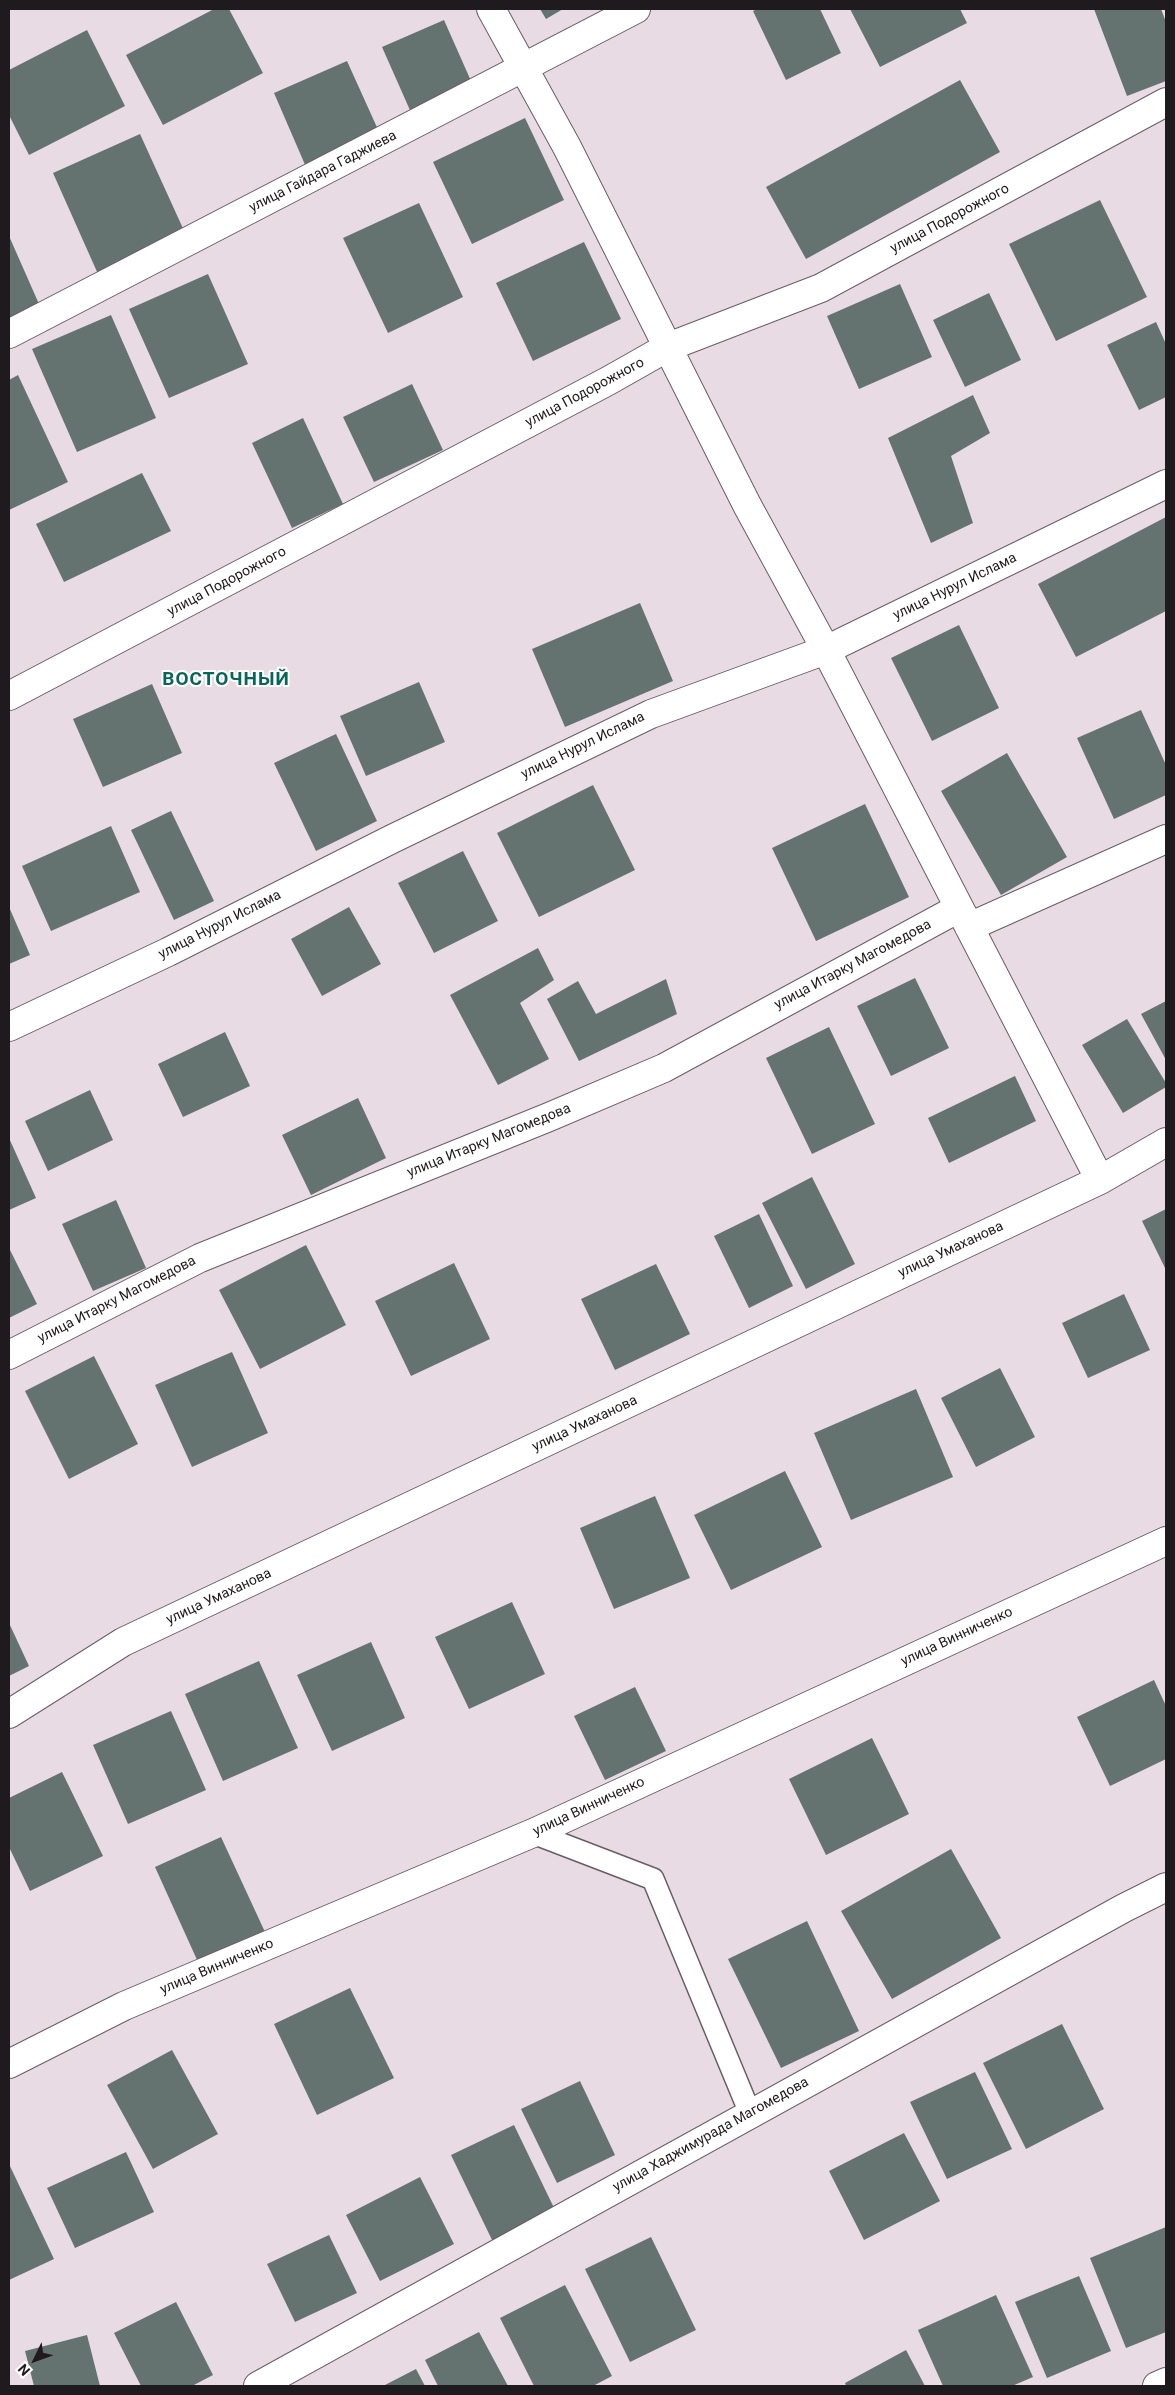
<!DOCTYPE html>
<html>
<head>
<meta charset="utf-8">
<style>
	body { margin:0 }
	#map { position:relative; width:1175px; height:2395px; overflow:hidden; background:#e9dbe4; font-family:Roboto,sans-serif }
	canvas { display:block }
	.frame { position:absolute; inset:0; border:10px solid #1f1a1d; pointer-events:none }
	.north { position:absolute; left:10px; top:2335px; width:50px; height:50px; -webkit-text-stroke:4px #fff; paint-order:stroke; rotate:228deg; font-size:14px; font-weight:700; line-height:20px; text-align:center; color:#1f1a1d }
	.north::after { content:''; display:block; margin:auto; width:18px; height:22px; background:#1f1a1d; clip-path:polygon(50% 0,100% 100%,50% 72%,0 100%) }
</style>
</head>
<body>
<div id="map">
<canvas width="1175" height="2395"></canvas>
<div class="frame"></div>
<div class="north">N</div>
</div>
<script>
const context = document.querySelector('canvas').getContext('2d');
context.lineJoin = 'round';
function fill(path, color) { context.fillStyle = color; context.fill(path, 'evenodd'); }
function strokePath(path, color, width, dash) { context.strokeStyle = color; context.lineWidth = width; context.lineCap = dash ? 'butt' : 'round'; context.setLineDash(dash || []); context.stroke(path); }
function write(font, color, halo, rows, align = 'center') {
  context.font = font + ' Roboto,sans-serif'; context.lineWidth = 4; context.setLineDash([]); context.textBaseline = 'middle'; context.strokeStyle = halo; context.fillStyle = color; for (const [text, x, y, turn = 0] of rows) {
    context.save(); context.translate(x, y); context.rotate((+turn || 0) * Math.PI / 180); context.textAlign = isNaN(turn) ? turn : align; if (halo) context.strokeText(text, 0, 0); context.fillText(text, 0, 0); context.restore();
  }
}
fill(new Path2D(`
	M214,9H229L263,73L163,125L126,55Z
	M540,9H563L546,19Z
	M757,9H820L841,53L786,80L753,11Z
	M850,9H960L967,23L880,67Z
	M1094,9H1161L1166,22V81L1127,96Z
	M444,20L475,90L413,117L382,47Z
	M87,30L125,106L29,155L9,115V70Z
	M347,61L380,134L306,167L274,93Z
	M960,80L1000,152L806,259L766,187Z
	M525,118L564,200L472,244L433,162Z
	M140,134L186,235L98,274L53,173Z
	M1100,200L1147,297L1056,341L1009,244Z
	M419,203L463,297L388,333L343,238Z
	M9,236L39,304L9,318Z
	M584,242L621,319L533,361L496,283Z
	M208,274L248,364L169,398L129,309Z
	M900,284L932,357L859,389L827,316Z
	M989,293L1021,360L965,387L933,320Z
	M111,315L156,418L77,452L32,349Z
	M1156,322L1166,344V397L1139,410L1107,345Z
	M18,375L68,482L9,510V380Z
	M412,384L443,450L374,482L343,417Z
	M973,395L990,433L951,456L973,523L931,543L888,438Z
	M303,418L343,504L292,528L252,443Z
	M142,473L171,531L64,582L36,524Z
	M1166,517V611L1076,657L1038,584Z
	M640,603L673,681L565,727L532,649Z
	M959,625L999,708L932,741L891,658Z
	M419,682L445,742L366,776L340,716Z
	M152,684L182,753L103,787L73,719Z
	M1141,710L1166,765V795L1114,819L1077,738Z
	M336,734L377,821L316,851L274,763Z
	M1007,753L1067,857L1001,895L941,791Z
	M593,785L635,870L539,917L497,833Z
	M865,804L909,897L816,941L772,848Z
	M171,811L214,901L174,920L131,830Z
	M111,826L140,892L51,931L22,866Z
	M463,851L498,921L434,953L398,883Z
	M9,907L30,955L9,964Z
	M349,907L381,964L322,996L291,939Z
	M538,948L554,980L520,1003L549,1059L498,1085L450,995Z
	M915,978L949,1048L891,1076L857,1006Z
	M666,979L677,1014L579,1061L547,999L578,981L596,1014Z
	M1166,1001V1060L1141,1014Z
	M1127,1019L1166,1083V1087L1123,1113L1082,1045Z
	M829,1027L875,1124L812,1154L766,1058Z
	M225,1032L250,1086L183,1117L158,1064Z
	M1015,1076L1036,1121L949,1163L928,1118Z
	M90,1090L113,1140L48,1171L25,1121Z
	M358,1098L386,1158L311,1195L282,1135Z
	M9,1138L36,1198L9,1210Z
	M812,1177L855,1264L806,1289L762,1203Z
	M116,1200L146,1268L93,1291L62,1224Z
	M1166,1209V1270L1142,1221Z
	M759,1214L793,1286L749,1308L714,1236Z
	M306,1245L346,1325L260,1369L219,1290Z
	M9,1248L37,1304L9,1318Z
	M454,1263L490,1339L411,1376L375,1301Z
	M656,1264L690,1334L615,1370L581,1299Z
	M1124,1294L1150,1350L1088,1378L1062,1323Z
	M232,1352L268,1433L192,1467L155,1385Z
	M94,1356L138,1444L69,1479L25,1391Z
	M1000,1368L1035,1437L976,1467L941,1398Z
	M916,1389L953,1477L851,1520L814,1433Z
	M785,1471L822,1547L731,1590L694,1515Z
	M655,1496L690,1578L614,1609L580,1528Z
	M512,1602L545,1674L469,1709L435,1637Z
	M9,1623L29,1666L9,1676Z
	M371,1642L405,1718L332,1751L297,1675Z
	M259,1661L298,1748L223,1781L185,1694Z
	M1154,1680L1166,1706V1759L1110,1786L1077,1717Z
	M635,1687L666,1751L605,1780L574,1716Z
	M171,1711L206,1790L128,1824L93,1745Z
	M872,1738L909,1814L826,1855L789,1779Z
	M62,1772L103,1856L30,1891L9,1847V1798Z
	M221,1837L265,1932L198,1962L155,1867Z
	M951,1849L1001,1938L892,1999L841,1911Z
	M807,1921L859,2031L781,2068L728,1959Z
	M350,1988L394,2078L317,2115L274,2024Z
	M1062,2024L1104,2109L1026,2149L983,2063Z
	M172,2050L218,2134L153,2169L107,2085Z
	M975,2072L1012,2149L947,2179L910,2102Z
	M580,2081L615,2155L557,2183L521,2109Z
	M514,2125L556,2212L493,2242L451,2155Z
	M904,2133L940,2201L864,2240L829,2171Z
	M126,2152L154,2212L75,2248L47,2188Z
	M9,2164L54,2259L9,2280Z
	M420,2177L454,2244L380,2281L346,2215Z
	M1166,2227V2332L1126,2348L1090,2258Z
	M329,2235L357,2293L295,2322L267,2264Z
	M651,2237L696,2330L630,2362L585,2269Z
	M1079,2276L1111,2351L1047,2378L1015,2302Z
	M565,2285L612,2376L593,2386H534L500,2318Z
	M996,2295L1033,2377L1012,2386H943L918,2330Z
	M176,2302L213,2375L192,2386H141L114,2333Z
	M479,2332L508,2386H438L425,2360Z
	M87,2335L100,2386H34L25,2351Z
	M906,2350L925,2386H846L845,2383Z
	M416,2369L425,2386H383Z`), '#647370');
const service = new Path2D(`
	M533,1833L653,1879L750,2113`);
const minor = new Path2D(`
	M491,9L567,147L747,505L826,650L1100,1180
	M9,334L636,9
	M9,696L608,381L668,347L821,288L1166,102
	M969,927L1166,839
	M9,1027L168,952L392,839L651,714L826,650L1166,484
	M9,1355L200,1258L549,1117L664,1068L959,908
	M9,1714L123,1642L1100,1180L1166,1142
	M9,2064L124,2006L533,1833L1166,1541
	M258,2386L1124,1908L1166,1887
	M1157,2386L1166,2382`);
strokePath(service, '#695d65', 24);
strokePath(minor, '#695d65', 30);
strokePath(service, '#fff', 21);
strokePath(minor, '#fff', 28);
write('14px', '#1f1a1d', '#fff', [
	["улица Гайдара Гаджиева",323,172,-27],
	["улица Подорожного",950,219,-28],
	["улица Подорожного",585,393,-28],
	["улица Подорожного",227,582,-28],
	["улица Нурул Ислама",955,587,-26],
	["улица Нурул Ислама",583,746,-26],
	["улица Нурул Ислама",220,925,-27],
	["улица Итарку Магомедова",853,965,-28],
	["улица Итарку Магомедова",489,1141,-22],
	["улица Умаханова",951,1250,-25],
	["улица Итарку Магомедова",117,1300,-27],
	["улица Умаханова",585,1424,-25],
	["улица Умаханова",219,1597,-25],
	["улица Винниченко",957,1637,-25],
	["улица Винниченко",589,1807,-25],
	["улица Винниченко",217,1967,-23],
	["улица Хаджимурада Магомедова",711,2135,-29]
]);
context.letterSpacing = '1px';
write('bold 19px', '#086559', '#fff', [
	["ВОСТОЧНЫЙ",226,680]
]);
context.letterSpacing = '0px';
</script>
</body>
</html>
